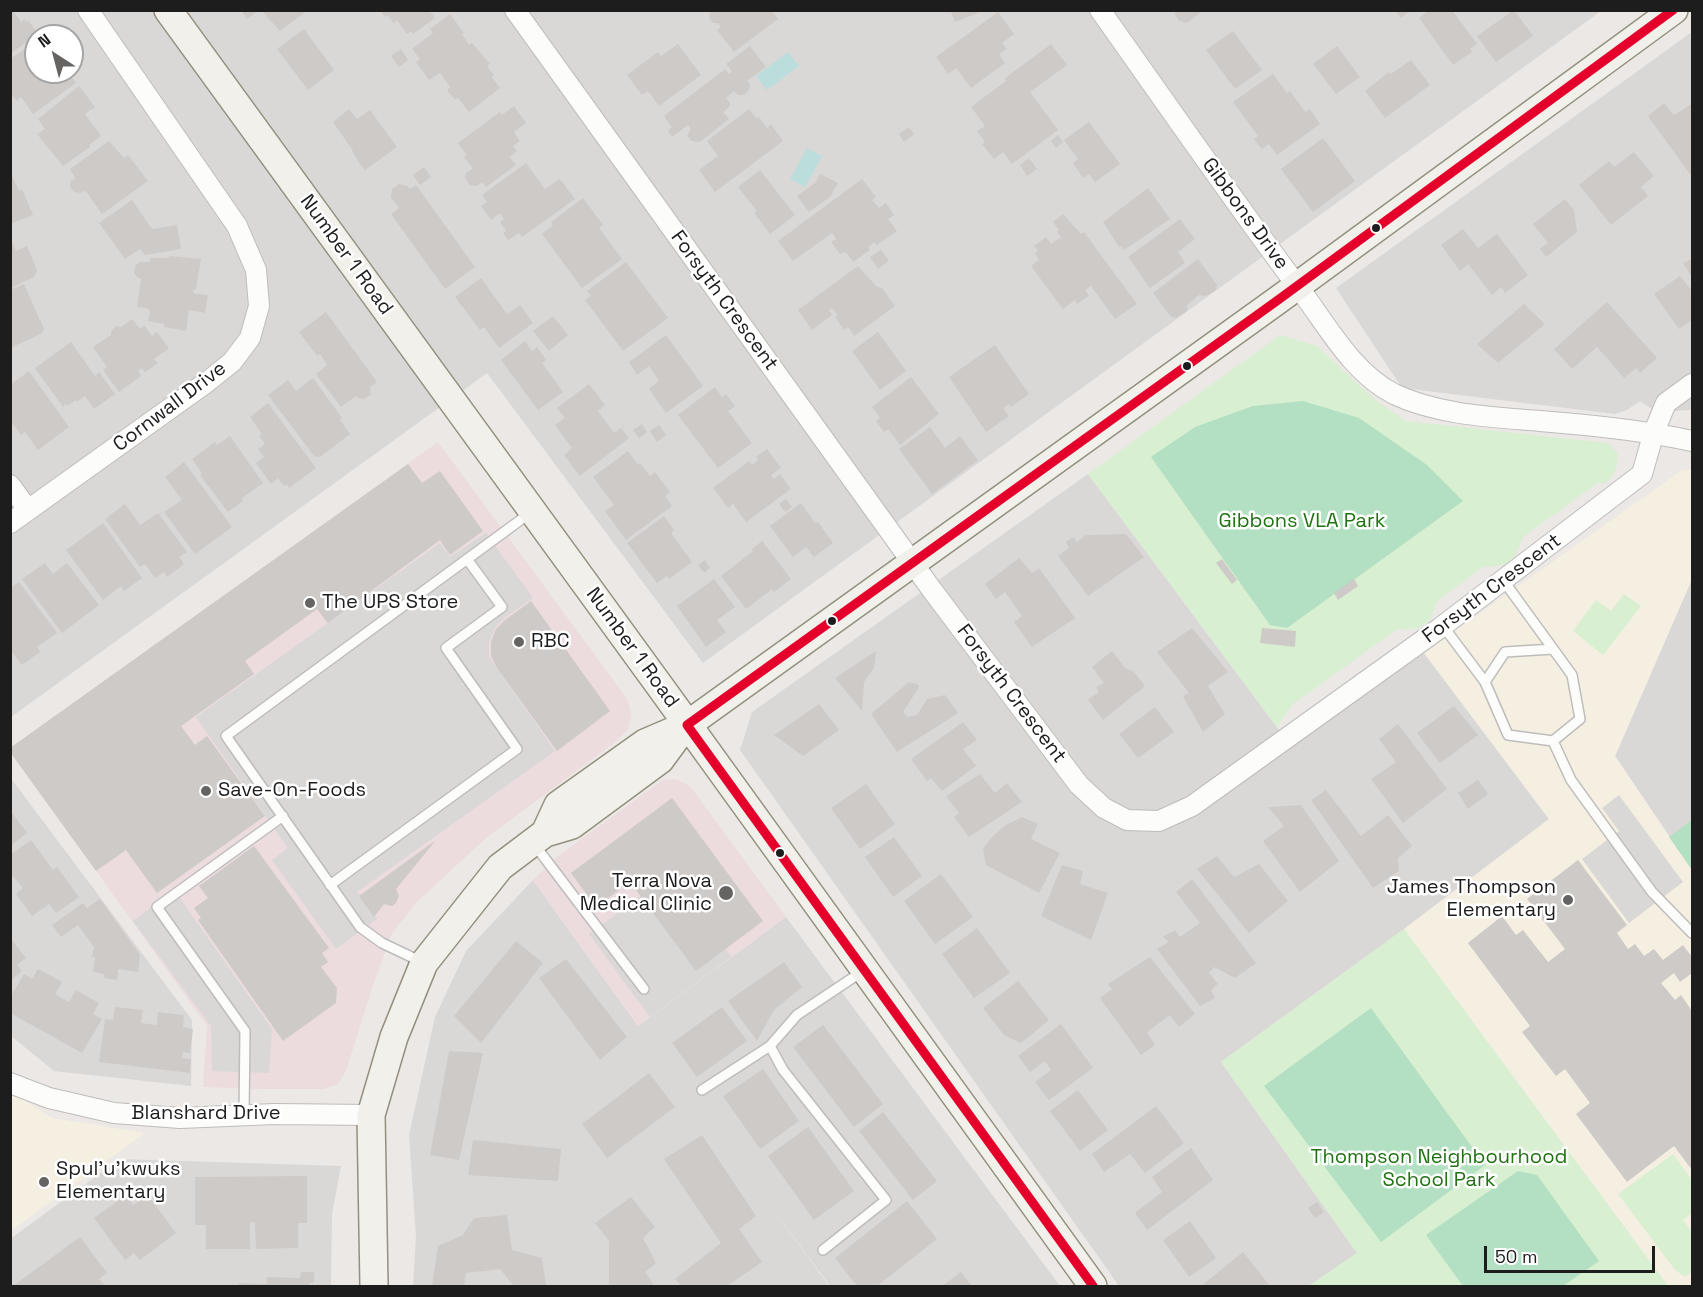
<!DOCTYPE html>
<html>
<head>
<meta charset="utf-8">
<style>
	body { margin:0 }
	#map { position:relative; width:1703px; height:1297px; overflow:hidden; background:#ebe8e5; font-family:"Space Grotesk",sans-serif }
	canvas { display:block }
	.frame { position:absolute; inset:0; border:12px solid #1d1d1d; pointer-events:none }
	.north { position:absolute; left:24px; top:24px; width:60px; height:60px; box-sizing:border-box; background:#fff; border:2px solid #a5a5a5; border-radius:50%; rotate:324deg; font-size:16px; font-weight:700; line-height:24px; text-align:center; color:#1d1d1d }
	.north::after { content:''; display:block; margin:auto; width:21px; height:27px; background:#656463; clip-path:polygon(50% 0,100% 100%,50% 72%,0 100%) }
	.scale { position:absolute; left:1484px; top:1246px; width:171px; height:27px; box-sizing:border-box; border:3px solid #1d1d1d; border-top:0; padding-left:8px; font-size:18px; line-height:21px; white-space:nowrap; color:#1d1d1d; -webkit-text-stroke:4px #fff; paint-order:stroke }
</style>
</head>
<body>
<div id="map">
<canvas width="1703" height="1297"></canvas>
<div class="frame"></div>
<div class="north">N</div>
<div class="scale">50 m</div>
</div>
<script>
const context = document.querySelector('canvas').getContext('2d');
context.lineJoin = 'round';
function fill(path, color) { context.fillStyle = color; context.fill(path, 'evenodd'); }
function strokePath(path, color, width, dash) { context.strokeStyle = color; context.lineWidth = width; context.lineCap = dash ? 'butt' : 'round'; context.setLineDash(dash || []); context.stroke(path); }
function write(font, color, halo, rows, align = 'center') {
  context.font = font + ' "Space Grotesk",sans-serif'; context.lineWidth = 5; context.setLineDash([]); context.textBaseline = 'middle'; context.strokeStyle = halo; context.fillStyle = color; for (const [text, x, y, turn = 0] of rows) {
    context.save(); context.translate(x, y); context.rotate((+turn || 0) * Math.PI / 180); context.textAlign = isNaN(turn) ? turn : align; if (halo) context.strokeText(text, 0, 0); context.fillText(text, 0, 0); context.restore();
  }
}
fill(new Path2D(`
	M11,11H1601L703,663L487,373L11,717ZM36,36H72V72H36Z
	M1692,32V410L1656,412L1640,401L1627,410L1615,414L1402,388L1336,288Z
	M1088,474L1291,746L1424,653L1549,819L1404,929L1221,1062L1357,1253L1309,1286H1119L740,750L752,712Z
	M1692,579V870L1615,756Z
	M10,777L192,1020L191,1086L54,1071L11,1036Z
	M533,880L638,1026L786,917L1060,1286H830L760,1192L829,1286H413L416,1237L409,1135L435,1017L466,951Z
	M120,1159L341,1166L332,1214L331,1286H11L10,1239Z`), '#dad8d7');
fill(new Path2D(`
	M438,442L628,700L631,715L628,730L614,743L486,838L418,901L392,933L372,988L346,1071L338,1084L323,1089H259L203,1087L207,1026L11,752L10,748Z
	M676,779L690,786L786,917L638,1026L533,880L558,856L663,780Z`), '#ecdcde');
fill(new Path2D(`
	M1682,470H1692V579L1615,756L1692,870V1286H1668L1404,929L1549,819L1424,653Z
	M10,1091L52,1118L145,1133L11,1231Z`), '#f4efe1');
fill(new Path2D(`
	M1280,335L1317,346L1374,399L1406,421L1607,443L1617,452C1619,467 1615,474 1605,484L1598,483L1523,537L1515,556L1504,565L1483,567L1437,601L1430,620L1419,628L1396,630L1293,704L1277,727L1088,474Z
	M1624,594L1641,606L1603,655L1573,631L1596,600L1611,611Z
	M1404,929L1668,1286H1309L1357,1253L1221,1062Z
	M1673,1154L1692,1180V1213L1683,1220L1692,1232V1271L1685,1277L1675,1270L1618,1194Z`), '#d8efd2');
fill(new Path2D(`
	M1303,401L1359,418L1427,465L1463,501L1287,628L1270,625L1151,457L1195,427L1253,406Z
	M1692,820V870L1669,837Z
	M1371,1008L1485,1165L1381,1242L1264,1086Z
	M1518,1171L1537,1175L1599,1261L1563,1286H1463L1426,1235Z`), '#b3dfc2');
fill(new Path2D(`
	M486,533L533,598L504,618L495,628L489,642V657L555,751L357,892L377,919L336,949L272,860L288,848L196,717L440,543L450,557Z
	M1619,795L1683,882L1629,923L1582,859L1619,831L1602,808Z
	M671,874L731,957L650,1017L589,934Z
	M174,890L272,1029L269,1073L212,1071L211,1026L133,921Z`), '#d9d8d6');
fill(new Path2D(`
	M788,52L799,66L767,90L756,76Z
	M807,148L822,156L805,187L790,179Z`), '#bbdddc');
fill(new Path2D(`
	M10,10H13L21,22L25,19L26,22L28,20L38,34L10,54Z
	M241,10H259L247,19Z
	M261,10H308L280,31Z
	M380,10H429L435,18L413,34L411,31L407,34L397,20L393,23L388,15L385,17Z
	M711,10H771L778,19L734,52L717,30L721,27L718,23H713L709,18Z
	M946,10H983V11L955,22L951,12L947,13Z
	M1175,10H1204L1187,23L1179,21L1175,14Z
	M1395,10H1411L1401,18Z
	M1429,10H1452L1477,44L1470,49L1472,52L1453,65L1419,18Z
	M1514,10L1533,36L1496,62L1477,36Z
	M998,12L1014,34L1002,43L1007,49L999,54L1005,63L971,88L956,68L948,74L936,57Z
	M450,14L464,33L462,34L469,45L472,43L490,64L487,66L494,75L492,77L500,88L469,112L458,98L455,100L447,90L450,87L440,73L429,80L416,62L420,59L412,49L433,33L430,29Z
	M304,29L334,70L308,90L277,49Z
	M1233,31L1262,70L1235,89L1206,50Z
	M678,44L701,75L659,106L648,91L642,95L627,75L658,52L661,56Z
	M1051,44L1067,65L1030,92L1058,130L1012,164L1003,152L994,159L982,144L985,142L977,131L985,126L971,107L1006,81L1005,78Z
	M29,46L36,55V72H68L76,83L33,114L21,97L17,101L10,92V85L13,84L10,81V59Z
	M750,46L766,67L747,81L750,84L749,90L744,95H738L734,91L726,98L730,103V106L723,112L729,119L700,142L692,141L687,136L691,129L688,125L672,137L668,131L672,127L664,116L725,69L729,74L732,71L726,64Z
	M1337,46L1360,77L1336,94L1313,64Z
	M401,49L408,60L399,67L391,56Z
	M1411,60L1430,85L1385,118L1365,91L1389,72L1391,74Z
	M1273,74L1287,93L1290,91L1305,112L1310,109L1320,124L1277,155L1269,144L1262,149L1254,139L1258,136L1233,102Z
	M79,86L95,107L85,114L101,136L89,145L90,147L63,166L37,134L45,129L38,119Z
	M1692,101V177L1648,116L1664,103L1674,115L1690,105Z
	M514,106L526,123L514,132L520,141L513,146L517,151L510,157L516,165L486,187L482,182L477,186L470,185L465,178L466,173L473,168L464,157L467,155L458,143L500,112L502,115Z
	M349,109L357,119L370,110L397,147L365,170L359,163L351,148L333,122Z
	M749,109L756,118L759,117L767,128L771,124L783,141L715,192L699,170L718,156L707,141Z
	M1089,122L1120,164L1095,182L1089,174L1083,178L1073,163L1078,159L1064,140Z
	M909,127L914,134L904,142L899,134Z
	M1058,135L1063,142L1056,148L1051,141Z
	M1323,138L1355,181L1313,212L1281,169Z
	M109,141L124,158L128,155L148,181L102,214L85,190L81,193L74,192L70,187L71,181L75,178L70,169Z
	M1634,152L1654,176L1641,187L1648,196L1611,225L1579,185L1609,161L1614,167Z
	M1029,158L1037,169L1027,176L1020,165Z
	M526,163L545,189L560,179L575,199L522,237L519,233L508,240L503,233L506,231L500,222L504,219L500,213L491,220L481,206L487,202L482,195Z
	M424,167L431,177L420,185L413,175Z
	M760,170L795,215L770,234L754,213L757,211L738,187Z
	M10,171L19,191L22,189L33,215L10,224Z
	M820,174L838,183L830,197L809,212L797,196L815,183Z
	M862,179L876,197L872,200L879,208L886,203L894,215L888,219L897,231L877,245L874,242L868,247L870,250L853,262L846,252L840,254L831,242L836,239L832,233L793,261L778,241Z
	M399,184L407,186L410,189L416,185L475,267L445,289L391,214L399,208L391,197L392,189Z
	M1148,188L1170,219L1124,250L1121,246L1119,247L1103,222Z
	M583,198L603,225L599,228L622,259L582,288L542,234L553,225L551,222Z
	M1565,199L1574,210L1577,232L1546,257L1540,249L1548,243L1533,224Z
	M132,200L152,229L177,225L181,249L145,255L140,249L125,259L99,223Z
	M1063,214L1081,234L1084,232L1137,304L1115,319L1091,286L1085,290L1089,296L1077,304L1075,300L1063,309L1031,266L1039,260L1035,253L1038,251L1034,246L1046,237L1051,244L1061,237L1057,232L1059,230L1053,222Z
	M1180,219L1195,239L1178,252L1185,263L1150,288L1128,257Z
	M1463,229L1478,248L1497,234L1528,275L1505,293L1501,287L1492,295L1468,264L1460,271L1441,245Z
	M10,239L16,251L27,246L37,270L34,277L10,288Z
	M881,250L889,261L878,269L870,257Z
	M169,256L201,259L196,290L194,289L193,293L208,295L205,313L189,310L186,331L164,327V324L148,321L150,312L147,308L137,307L141,278H138L134,273L135,266L140,262H150V258H169Z
	M1198,259L1217,285L1216,290L1206,296L1199,295L1187,305V311L1176,318L1171,317L1153,293Z
	M1692,259V277L1683,263Z
	M626,262L668,318L623,351L585,300L591,296L587,291Z
	M858,266L877,287L882,288L895,306L854,336L848,327L844,330L835,317L838,315L832,308L829,310L832,315L812,330L798,310Z
	M1680,276L1692,291V320L1679,329L1654,294Z
	M481,278L507,314L520,305L533,323L499,348L484,327L480,330L455,297Z
	M24,284L44,329L41,334L10,348V290Z
	M1607,302L1657,358L1640,373L1636,368L1624,378L1597,347L1572,369L1554,349Z
	M1524,304L1545,324L1498,363L1477,344Z
	M326,312L377,382L370,387L371,395L364,399L358,398L356,396L341,407L316,374L327,365L320,354L317,356L299,332Z
	M553,316L568,335L549,351L533,331Z
	M132,319L140,329L144,325L152,336L157,332L169,348L154,359L158,363L145,372L142,368L138,371L141,376L119,392L103,370L107,367L93,347L111,335V331L116,326L121,327Z
	M878,332L906,371L880,390L852,351Z
	M666,335L703,386L666,413L649,389L659,381L649,366L637,375L629,362Z
	M525,341L532,351L537,347L546,360L542,363L563,392L538,410L501,360Z
	M71,342L95,376L99,372L115,394L94,409L85,396L77,402L76,400L67,406L66,404L63,407L35,368Z
	M995,345L1029,394L1011,407L1009,404L1003,408L1009,416L986,432L949,377Z
	M29,371L69,427L38,450L25,432L21,435L10,420V385Z
	M911,377L939,414L900,445L888,429L884,432L876,421L880,418L872,407Z
	M313,378L342,418L340,420L350,434L320,457L314,456L268,395L288,380L296,391Z
	M589,384L605,405L598,411L614,433L621,428L629,438L580,476L564,455L572,448L555,425L565,418L557,408Z
	M715,387L722,397L726,394L735,406L728,411L752,443L718,468L678,415Z
	M268,403L316,468L289,488L287,484L284,486L278,478L271,484L256,463L264,457L258,449L265,444L259,436L262,434L250,417Z
	M642,424L647,432L639,438L633,430Z
	M659,425L666,435L657,442L650,431Z
	M930,427L945,448L960,436L978,460L932,494L899,449Z
	M230,436L263,483L242,498L243,501L228,512L200,475L202,473L192,459L215,442L217,445Z
	M767,449L781,468L771,475L774,479L780,474L791,489L746,522L733,504L728,508L713,488L749,461L752,465L758,460L756,457Z
	M628,451L638,465L640,463L650,476L655,472L670,492L665,496L672,506L626,540L605,511L614,505L593,477Z
	M184,462L232,527L195,554L164,512L182,500L165,477Z
	M408,464L422,483L440,471L483,531L450,555L440,540L328,623L317,609L245,661L254,674L181,726L195,745L207,736L265,816L157,893L126,850L96,871L10,752V748Z
	M786,499L792,507L785,512L779,504Z
	M801,503L815,523L818,522L833,543L814,557L806,547L793,557L770,526Z
	M125,504L140,525L158,513L187,552L179,557L184,564L167,577L164,572L155,578L145,564L140,567L105,519Z
	M664,516L674,530L671,533L692,562L669,579L667,576L657,583L627,543Z
	M103,523L142,578L124,591L121,586L103,600L66,550Z
	M1126,534L1144,557L1088,596L1058,556L1069,548L1066,542L1073,537L1077,542L1086,535Z
	M762,541L791,579L774,592L772,589L746,609L721,576L753,551L752,549Z
	M1019,558L1032,573L1039,568L1075,618L1032,647L1014,622L1022,616L1005,592L996,599L985,584Z
	M1222,559L1237,580L1232,584L1216,563Z
	M705,560L710,568L704,573L698,565Z
	M45,563L53,574L67,563L99,605L62,633L22,579Z
	M714,579L735,607L717,620L726,632L706,647L677,606Z
	M1354,579L1358,586L1338,600L1334,593Z
	M19,582L57,633L37,647L40,652L22,665L10,650V588Z
	M531,601L610,711L557,751L497,668L491,656V642L496,629L505,620Z
	M1192,628L1228,672L1208,686L1225,714L1203,732L1183,696L1189,693L1157,652Z
	M1262,628L1296,631L1295,647L1260,643Z
	M876,651L874,668L864,682L862,711L835,678Z
	M1112,651L1125,668L1134,672L1145,686L1103,720L1088,700L1099,692L1096,687L1104,683L1092,667Z
	M909,682L917,684L919,687L903,712L907,717L917,715L927,699L945,695L958,713L897,752L871,714Z
	M819,704L839,730L803,756L774,735Z
	M1454,706L1478,735L1440,763L1417,733Z
	M1155,707L1174,732L1138,758L1119,734Z
	M963,722L977,740L963,749L976,766L942,791L931,778L927,781L911,759Z
	M1398,724L1447,789L1403,823L1371,779L1396,762L1379,739Z
	M980,774L995,793L1007,783L1022,802L969,837L954,817L959,813L946,796Z
	M1478,780L1488,794L1468,809L1458,793Z
	M866,784L895,824L860,849L831,808Z
	M1326,790L1361,836L1388,815L1412,846L1398,858L1399,871L1373,888L1311,800Z
	M672,798L763,921L696,971L630,882L596,907L571,873Z
	M1301,805L1339,861L1300,892L1263,841L1284,826L1268,807Z
	M10,810L27,833L10,846Z
	M1022,817L1038,824L1031,839L1060,853L1039,893L986,865L983,848L994,835L1006,825Z
	M894,837L922,876L893,897L865,857Z
	M31,840L53,870L57,867L79,897L56,913L49,904L32,916L16,894L23,888L10,873V855Z
	M436,840L396,889L399,896L396,903L392,906L384,904L374,917L359,896Z
	M254,846L329,948L322,953L328,962L321,967L337,988L336,1003L283,1041L198,920L201,918L194,908L208,898L199,886Z
	M1217,856L1234,877L1259,864L1288,901L1249,933L1197,869Z
	M1578,860L1627,925L1617,933L1628,949L1635,944L1644,956L1654,949L1663,960L1683,945L1692,957V973L1680,982L1674,973L1661,983L1675,1000L1681,995L1692,1011V1170L1674,1146L1627,1182L1576,1114L1590,1103L1565,1069L1556,1076L1522,1032L1530,1026L1468,943L1502,916L1516,935L1523,930L1548,962L1565,949L1527,899Z
	M1062,865L1083,871L1080,884L1108,893L1091,940L1041,916Z
	M941,874L973,917L935,944L904,901Z
	M1192,879L1256,963L1235,978L1214,967L1209,973L1218,984L1211,990L1215,998L1200,1006L1157,949L1169,942L1163,937L1175,930L1180,937L1200,923L1176,892Z
	M100,899L140,955L138,972L118,969L117,980L104,978V974L93,972L95,957H92L94,947L78,925L61,937L52,925L83,903L87,908Z
	M977,928L1010,973L974,998L942,954Z
	M10,938L26,958L17,965L22,971L10,981Z
	M516,941L543,963L481,1043L454,1016Z
	M1150,957L1195,1014L1179,1027L1170,1015L1147,1032L1155,1045L1141,1055L1100,998L1112,989L1108,984Z
	M566,959L627,1037L600,1060L539,978Z
	M784,962L802,987L774,1010L757,1041L728,1001Z
	M38,969L62,982L55,994L69,1002L76,990L99,1003L93,1014L102,1019L82,1053L10,1013V998L24,974L32,979Z
	M1018,981L1049,1020L1021,1043L1004,1035L983,1008Z
	M115,1007L143,1010L141,1023L157,1025L158,1012L184,1015L183,1027L193,1029L190,1053L183,1052L182,1058L191,1059L190,1073L99,1062L105,1019L113,1020Z
	M722,1007L747,1041L697,1077L672,1043Z
	M1061,1024L1093,1068L1049,1100L1035,1082L1051,1070L1045,1061L1030,1072L1018,1056Z
	M823,1025L883,1104L854,1127L793,1047Z
	M449,1051L483,1053L459,1160L430,1155Z
	M763,1069L799,1121L760,1149L723,1096Z
	M649,1073L675,1107L607,1158L582,1124Z
	M1078,1090L1108,1130L1080,1151L1050,1111Z
	M1156,1106L1184,1143L1145,1173L1130,1154L1104,1172L1092,1154Z
	M883,1112L937,1181L913,1200L859,1131Z
	M808,1127L854,1191L814,1220L768,1156Z
	M702,1135L756,1216L739,1229L762,1262L727,1286H681L675,1279L721,1243L664,1159Z
	M473,1140L561,1149L558,1181L468,1175Z
	M1191,1148L1213,1180L1147,1230L1135,1213L1162,1192L1152,1177Z
	M307,1176V1223H298V1248L256,1249L255,1222H250V1249H206V1225H195V1177Z
	M126,1195L133,1205L148,1195L176,1233L140,1260L134,1253L125,1260L94,1218Z
	M631,1197L655,1227L643,1238L656,1263L645,1272L654,1285L652,1286H609V1241L595,1223Z
	M907,1201L937,1239L877,1286H857L835,1258Z
	M1317,1202L1324,1212L1315,1218L1308,1208Z
	M507,1215L512,1250L542,1258L546,1286H514L500,1269L466,1273L464,1286H432L438,1246L463,1235L474,1218Z
	M1190,1221L1216,1258L1189,1277L1163,1240Z
	M80,1237L107,1273L99,1279L105,1286H13Z
	M1243,1252L1270,1286H1201Z
	M301,1272H314V1283H310V1286H239V1283L266,1284L267,1277L300,1278Z
	M961,1272L972,1286H942Z`), '#cecac8');
const lane = new Path2D(`
	M1443,626L1485,682L1508,735L1553,741L1580,719L1572,675L1503,580
	M1485,682L1505,652L1553,649
	M1553,741L1571,780L1652,892L1692,933
	M534,844L644,989
	M330,885L517,749L446,648L502,607L467,559
	M422,962L382,943L360,927L226,736L530,513
	M770,1046L783,1070L886,1200L823,1250
	M702,1090L770,1046L797,1015L863,971
	M244,1115L245,1031L157,907L283,816`);
const street = new Path2D(`
	M515,10L932,590L1079,785L1104,808L1127,820L1159,821L1192,806L1440,628L1642,474L1654,432L1666,403L1692,384
	M1100,10C1166,103 1230,196 1298,287C1326,323 1351,372 1394,394C1438,415 1493,417 1540,421C1592,425 1642,430 1692,441
	M10,485L28,510
	M10,523L207,382L232,362L250,338L259,306L256,270L237,226L88,10
	M10,1083L49,1098L114,1113L180,1118L275,1114L371,1115`);
const secondary = new Path2D(`
	M168,10L667,696L1093,1286
	M545,833L558,805L645,743L687,725L1278,300L1674,10
	M374,1286L371,1115L394,1037L424,963L500,867L545,833L572,825L660,760L685,726`);
strokePath(lane, '#bebdbc', 12);
strokePath(street, '#bebdbc', 22);
strokePath(secondary, '#94907f', 30);
strokePath(lane, '#fcfcfb', 9);
strokePath(street, '#fcfcfb', 20);
strokePath(secondary, '#f2f0ea', 27);
strokePath(new Path2D(`
	M687,725L1278,300L1673,10
	M687,725L1093,1286`), '#e4002b', 9);
for (const [x, y, r, color] of [
	[1376,228,5,"#1d1d1d"],
	[1187,366,5,"#1d1d1d"],
	[310,603,6,"#656463"],
	[832,621,5,"#1d1d1d"],
	[519,642,6,"#656463"],
	[206,791,6,"#656463"],
	[780,853,5,"#1d1d1d"],
	[726,893,8,"#656463"],
	[1568,900,6,"#656463"],
	[44,1182,6,"#656463"]
]) { const dot = new Path2D(); dot.arc(x, y, r, 0, 2 * Math.PI); context.fillStyle = color; context.fill(dot); strokePath(dot, '#fff', 2); }
write('20px', '#1d1d1d', '#fff', [
	["Gibbons Drive",1245,214,54],
	["Number 1 Road",346,255,54],
	["Forsyth Crescent",724,301,54],
	["Cornwall Drive",170,407,-37],
	["Forsyth Crescent",1492,589,-37],
	["Number 1 Road",632,648,54],
	["Forsyth Crescent",1011,694,53],
	["Blanshard Drive",206,1114]
]);
write('20px', '#207213', '#fff', [
	["Gibbons VLA Park",1302,522],
	["Thompson Neighbourhood",1439,1158],
	["School Park",1439,1181]
]);
write('20px', '#1d1d1d', '#fff', [
	["The UPS Store",322,603],
	["RBC",531,642],
	["Save-On-Foods",218,791],
	["Terra Nova",712,882,"right"],
	["Medical Clinic",712,905,"right"],
	["James Thompson",1556,888,"right"],
	["Elementary",1556,911,"right"],
	["Spul'u'kwuks",56,1170],
	["Elementary",56,1193]
], 'left');
</script>
</body>
</html>
